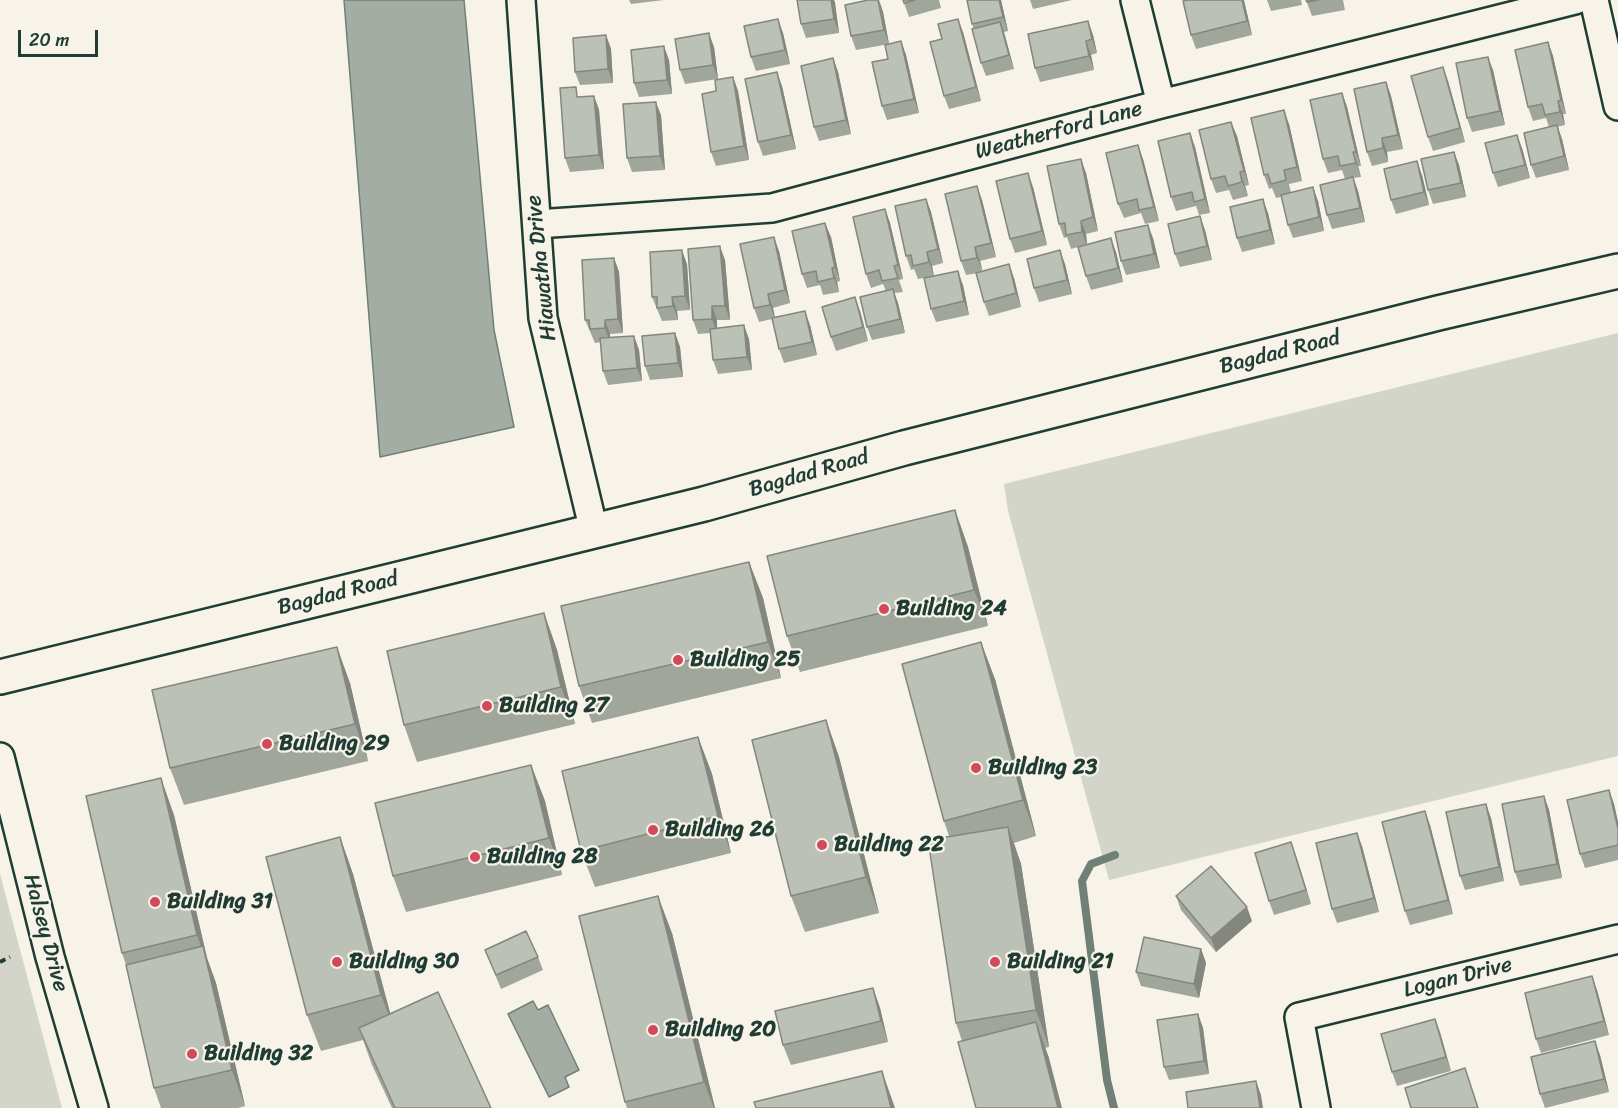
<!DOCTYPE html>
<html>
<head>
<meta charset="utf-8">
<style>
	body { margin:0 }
	#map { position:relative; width:1618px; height:1108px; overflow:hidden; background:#f7f3e8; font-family:Sriracha,sans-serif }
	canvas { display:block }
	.scale { position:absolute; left:18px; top:30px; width:80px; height:27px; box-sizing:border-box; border:3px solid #1f3d34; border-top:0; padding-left:8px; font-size:18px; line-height:21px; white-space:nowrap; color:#1f3d34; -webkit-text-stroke:4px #f7f3e8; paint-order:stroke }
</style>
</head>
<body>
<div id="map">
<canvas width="1618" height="1108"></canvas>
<div class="scale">20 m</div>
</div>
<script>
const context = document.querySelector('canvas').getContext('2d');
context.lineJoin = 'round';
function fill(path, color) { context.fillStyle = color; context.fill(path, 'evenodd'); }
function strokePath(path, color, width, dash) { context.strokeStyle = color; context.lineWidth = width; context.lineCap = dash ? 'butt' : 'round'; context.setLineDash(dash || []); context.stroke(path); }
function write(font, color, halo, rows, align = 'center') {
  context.font = font + ' Sriracha,sans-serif'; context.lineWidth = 4.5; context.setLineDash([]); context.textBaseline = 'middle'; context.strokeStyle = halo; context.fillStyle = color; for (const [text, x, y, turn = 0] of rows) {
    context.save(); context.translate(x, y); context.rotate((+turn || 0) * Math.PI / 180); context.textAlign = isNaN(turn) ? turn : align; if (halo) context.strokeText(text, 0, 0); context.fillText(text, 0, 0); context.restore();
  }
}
fill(new Path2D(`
	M1618,333V756L1109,880L1008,511L1004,484Z
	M0,874L62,1108H0Z`), '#d3d5ca');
const water = new Path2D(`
	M344,0H464L494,330L514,427L380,457Z
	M533,1001L538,1010L548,1005L579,1070L565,1077L569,1087L549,1097L508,1014Z`);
fill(water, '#a4ada3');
strokePath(water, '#6f8077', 1.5);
strokePath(new Path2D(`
	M1114,1108L1107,1080L1082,881L1091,864L1115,855`), '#6f8077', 8);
const minor = new Path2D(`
	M521,0L543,318L594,531
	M1135,0L1161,104
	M1594,0L1618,106
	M537,224L772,208L1161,104L1575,0
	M0,757L50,957L94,1108
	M1316,1108L1299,1017L1618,939`);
const tertiary = new Path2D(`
	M0,677L704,504L904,448L1438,313L1618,271`);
strokePath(minor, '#1f3d34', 32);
strokePath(tertiary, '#1f3d34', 38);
strokePath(new Path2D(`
	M0,962L10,957`), '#1f3d34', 4, [6, 4.5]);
strokePath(minor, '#f7f3e8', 27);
strokePath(tertiary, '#f7f3e8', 33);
fill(new Path2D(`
	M629,0H664L631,4Z
	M797,0H834L839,33L806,38L801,24Z
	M879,0L883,12L889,44L856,50L851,36Z
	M903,0H939L941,8L909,17Z
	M967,0H1001L1008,31L1004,32L1014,69L986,76L981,63Z
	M1030,0H1072L1033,9Z
	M1242,0H1244L1252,35L1196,49L1191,35Z
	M1267,0H1301L1302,5L1271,11Z
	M1306,0H1343L1345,10L1312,16Z
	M1088,21L1093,35L1097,53L1091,55L1094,70L1040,82L1035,68Z
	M963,32L981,101L949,109L944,96Z
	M783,33L790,64L756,71L751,57Z
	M606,35L611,49L613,83L580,85L575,72Z
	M901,41L906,55L919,113L887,120L882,106L888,59Z
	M1548,42L1553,56L1566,114H1563L1565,125L1557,127L1562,139L1569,170L1536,178L1531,165L1549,127L1546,118L1533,121L1528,107Z
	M714,47L718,79L685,84L680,70Z
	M833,58L838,72L851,134L819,141L814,127Z
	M669,60L672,94L639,97L634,83Z
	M1493,70L1505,125L1472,132L1467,118Z
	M733,77L738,91L749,160L716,166L711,152L716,91Z
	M1448,81L1465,142L1433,151L1428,137Z
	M1386,82L1391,96L1403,149L1387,152L1388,162L1372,166L1367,152Z
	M782,86L796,149L763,156L758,142Z
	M1342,93L1347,107L1361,166H1358L1361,177L1353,178L1358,191L1365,222L1332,229L1327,215L1345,179L1342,170L1328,173L1323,159Z
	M594,96L599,110L604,169L570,172L565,158L580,97Z
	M661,115L665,170L632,172L627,158Z
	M1289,124L1302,181L1289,184L1291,193L1318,201L1324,231L1293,238L1288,225L1281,197L1276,198L1272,188L1269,189L1264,175Z
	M1190,133L1195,147L1210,213L1199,215L1196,206L1176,211L1171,197Z
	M1237,136L1249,185L1245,186L1248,196L1233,200L1229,190L1216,193L1211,179Z
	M1522,148L1530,178L1498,187L1493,173Z
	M1454,152L1459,165L1466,197L1433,204L1428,190Z
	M1143,159L1159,221L1145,224L1141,213L1124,218L1118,204Z
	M1086,173L1098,231L1086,234L1087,244L1116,252L1123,282L1091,290L1086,276L1078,247L1071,249L1067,237L1064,238L1059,224Z
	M1422,175L1429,205L1396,214L1391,200Z
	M1033,187L1047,245L1015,253L1010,239Z
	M926,199L931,212L943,263L932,266L934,276L918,279L914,269L911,270L906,256Z
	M982,200L996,257L980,261L982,272L1014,278L1021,307L989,316L984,302L978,273L966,275L961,261Z
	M885,209L890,223L903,279L899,280L903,292L894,293L898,303L905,333L872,340L867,327L886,291L883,284L871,288L866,274Z
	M1268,213L1275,244L1242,252L1237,238Z
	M1205,230L1212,260L1180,267L1175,254Z
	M831,237L840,281L837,282L839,292L823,295L820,285L807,288L802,274Z
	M1153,238L1160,268L1126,275L1121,261Z
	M779,251L790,303L773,308L775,317L810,325L817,355L784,363L779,349L772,319L759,322L754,308Z
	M614,258L619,272L623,333L610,334V338L634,336L639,350L642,381L608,385L603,371L601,342L595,343L585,320Z
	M725,260L730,320H717V328L749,339L752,370L718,374L713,360L710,333L698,334L693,320Z
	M687,264L690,310L677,311L678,320L662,321L652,297Z
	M1065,264L1072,294L1039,302L1034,288Z
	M963,285L969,315L936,322L931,309Z
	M860,311L868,341L836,351L831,337Z
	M675,333L680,347L683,377L650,380L645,366Z
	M955,510L968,547L988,626L800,672L787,636Z
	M749,562L763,598L781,678L592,723L579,686Z
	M544,613L557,650L575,724L417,762L404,725Z
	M995,679L1036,836L1014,843L1021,864L1049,1047L1045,1048L1049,1058L962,1041L956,1023L949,836L944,821Z
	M350,683L368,761L184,805L170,768Z
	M826,720L839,757L879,913L805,932L791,896Z
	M698,737L712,774L731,853L595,887L581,851Z
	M531,765L545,801L562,875L406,912L393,876Z
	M1609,790L1614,804L1618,822V860L1585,868L1580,854Z
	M1544,796L1549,810L1562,878L1520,886L1515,872Z
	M174,815L207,958L216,983L245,1106L238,1108H161L154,1088L126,965L122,953Z
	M1491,818L1504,881L1465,890L1460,876Z
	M1430,825L1453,914L1410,925L1405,911Z
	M340,837L353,874L390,1014L491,1108H392L372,1065L363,1040L321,1051L307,1015Z
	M1362,846L1379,912L1337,923L1332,909Z
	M1296,856L1311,904L1274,915L1269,901Z
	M1176,896L1252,921L1216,952L1181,910Z
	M672,933L715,1108H627L625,1102Z
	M1201,949L1206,963L1199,998L1141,986L1136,972Z
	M485,950L538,957L543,970L501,989Z
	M873,988L880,1008L888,1042L791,1065L783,1045Z
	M1597,990L1609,1035L1541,1053L1536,1039Z
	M1198,1014L1203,1028L1209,1074L1169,1080L1164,1067Z
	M1435,1019L1451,1071L1397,1086L1392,1072Z
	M1600,1055L1609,1092L1545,1108L1540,1094Z`), '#a1a69d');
fill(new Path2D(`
	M831,0H834L835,2L839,33L834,19Z
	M879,0L883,12L889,44L884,30Z
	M999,0H1001L1008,31L1003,17Z
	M1242,0H1244V1L1252,35L1247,21Z
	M778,19L783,33L790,64L785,50Z
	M958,19L963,32L981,101L976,87Z
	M1088,21L1093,35L1097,53L1092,39Z
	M1000,22L1005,36L1014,69L1009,55Z
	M709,33L714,47L718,79L713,65Z
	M606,35L611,49L613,83L608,69Z
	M901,41L906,55L919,113L914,99Z
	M1086,41L1091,55L1094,70L1089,56Z
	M1548,42L1553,56L1566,114L1561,100Z
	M664,46L669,60L672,94L667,80Z
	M1488,57L1493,70L1505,125L1500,111Z
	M833,58L838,72L851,134L846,120Z
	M1443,67L1448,81L1465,142L1460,128Z
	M777,72L782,86L796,149L791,135Z
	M733,77L738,91L749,160L744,146Z
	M1386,82L1391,96L1403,149L1398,135Z
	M1342,93L1347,107L1361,166L1356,152Z
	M594,96L599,110L604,169L599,155Z
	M1558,101L1563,114L1565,125L1560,112Z
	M656,102L661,115L665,170L660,156Z
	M1284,110L1289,124L1302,181L1297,167Z
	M1231,122L1237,136L1249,185L1244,171Z
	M1557,125L1562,139L1569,170L1564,156Z
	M1190,133L1195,147L1210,213L1205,199Z
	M1517,135L1522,148L1530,178L1525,165Z
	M1382,138L1387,152L1388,162L1383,148Z
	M1138,145L1143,159L1159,221L1154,207Z
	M1353,152L1358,166L1361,177L1356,163Z
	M1454,152L1459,165L1466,197L1461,183Z
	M1081,159L1086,173L1098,231L1093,217Z
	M1417,161L1422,175L1429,205L1424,192Z
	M1240,172L1245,186L1248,196L1242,182Z
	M1028,173L1033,187L1047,245L1042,231Z
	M1353,177L1358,191L1365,222L1360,208Z
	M977,186L982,200L996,257L991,243Z
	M1313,187L1318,201L1324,231L1319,217Z
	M926,199L931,212L943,263L938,249Z
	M1263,199L1268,213L1275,244L1270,230Z
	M885,209L890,223L903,279L898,265Z
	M1200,216L1205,230L1212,260L1207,246Z
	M1081,221L1086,234L1087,246L1082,232Z
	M825,223L831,237L840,281L835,267Z
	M1148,225L1153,238L1160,268L1154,254Z
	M774,237L779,251L790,303L785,290Z
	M1111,238L1116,252L1123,282L1118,268Z
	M720,246L725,260L730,320L725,306Z
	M975,247L980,261L983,272L977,258Z
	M682,250L687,264L690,310L685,296Z
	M1060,250L1065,264L1072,294L1067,280Z
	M927,252L932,266L934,276L929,262Z
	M614,258L619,272L623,333L618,319Z
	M1009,264L1014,278L1021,307L1016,293Z
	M832,268L837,282L839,292L834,278Z
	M958,271L963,285L969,315L964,301Z
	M893,289L898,303L905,333L900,319Z
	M768,294L773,308L775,319L770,305Z
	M672,297L677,311L678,320L673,306Z
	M855,297L860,311L868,341L863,327Z
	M712,306L717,320V333L712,319Z
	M805,311L810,325L817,355L812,342Z
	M605,320L610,334V342L605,328Z
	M744,325L749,339L752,370L747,357Z
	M675,333L680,347L683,377L678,363Z
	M634,336L639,350L642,381L637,368Z
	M955,510L968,547L988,626L974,590Z
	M749,562L763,598L781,678L768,642Z
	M544,613L557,650L575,724L561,687Z
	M981,642L995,679L1036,836L1023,800Z
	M337,647L350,683L368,761L355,724Z
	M826,720L839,757L879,913L866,877Z
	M698,737L712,774L731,853L718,816Z
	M531,765L545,801L562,875L549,838Z
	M161,778L174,815L207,958L216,983L245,1106L232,1070L206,961L197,935Z
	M1609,790L1614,804L1618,822V829Z
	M1544,796L1549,810L1562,878L1557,864Z
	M1486,804L1491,818L1504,881L1499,867Z
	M1425,811L1430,825L1453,914L1448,900Z
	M1008,827L1021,864L1049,1047L1036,1010Z
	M1357,833L1362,846L1379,912L1374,898Z
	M340,837L353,874L395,1031L381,995Z
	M1291,842L1296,856L1311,904L1306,890Z
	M658,896L672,933L715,1108H714L704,1082Z
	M1247,907L1252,921L1216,952L1211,938Z
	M1201,949L1206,963L1199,998L1194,984Z
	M1592,976L1597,990L1609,1035L1604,1021Z
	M873,988L880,1008L888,1042L881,1021Z
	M1198,1014L1203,1028L1209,1074L1204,1061Z
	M1435,1019L1440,1032L1451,1071L1446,1057Z
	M1036,1022L1049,1058L1062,1108H1058Z
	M1595,1041L1600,1055L1609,1092L1604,1079Z
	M882,1071L895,1108H891Z
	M1256,1081L1261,1095L1263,1108H1260Z`), '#83877f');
const building = new Path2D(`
	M797,0H831L834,19L801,24Z
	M868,0H878L884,30L851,36L845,5Z
	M903,0H915L904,3Z
	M967,0H999L1003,17L972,24Z
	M1188,0H1242L1247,21L1191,35L1183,1Z
	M1306,0H1318L1307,2Z
	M778,19L785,50L751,57L744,26Z
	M958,19L976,87L944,96L930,42L942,39L938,24Z
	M1088,21L1092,39L1086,41L1089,56L1035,68L1028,34Z
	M1000,22L1009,55L981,63L972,29Z
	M709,33L713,65L680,70L675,39Z
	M606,35L608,69L575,72L573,38Z
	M901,41L914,99L882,106L872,62L888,59L885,45Z
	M1548,42L1561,100L1558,101L1560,112L1545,115L1542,104L1528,107L1515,50Z
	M664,46L667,80L634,83L631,50Z
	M1488,57L1500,111L1467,118L1456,63Z
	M833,58L846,120L814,127L801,66Z
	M1443,67L1460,128L1428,137L1411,76Z
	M777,72L791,135L758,142L745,79Z
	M733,77L744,146L711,152L702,94L716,91L715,80Z
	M1386,82L1398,135L1382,138L1383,148L1367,152L1354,89Z
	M576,87L577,97L594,96L599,155L565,158L560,88Z
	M1342,93L1356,152H1353L1356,163L1340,166L1338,156L1323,159L1310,100Z
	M656,102L660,156L627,158L623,104Z
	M1284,110L1297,167L1284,170L1286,180L1271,184L1268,174L1264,175L1251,118Z
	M1231,122L1244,171L1240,172L1242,182L1228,186L1225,176L1211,179L1199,130Z
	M1557,125L1564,156L1531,165L1524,133Z
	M1190,133L1205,199L1194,202L1192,192L1171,197L1158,141Z
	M1517,135L1525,165L1493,173L1485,143Z
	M1138,145L1154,207L1139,210L1137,199L1118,204L1106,153Z
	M1454,152L1461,183L1428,190L1421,159Z
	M1081,159L1093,217L1081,221L1082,232L1066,235L1065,223L1059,224L1047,166Z
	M1417,161L1424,192L1391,200L1384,169Z
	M1028,173L1042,231L1010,239L996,181Z
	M1353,177L1360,208L1327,215L1320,185Z
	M977,186L991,243L975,247L977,258L961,261L945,194Z
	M1313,187L1319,217L1288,225L1281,195Z
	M926,199L938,249L927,252L929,262L913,266L911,255L906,256L895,206Z
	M1263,199L1270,230L1237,238L1230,207Z
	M885,209L898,265L894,266L898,278L882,281L879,270L866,274L853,217Z
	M1200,216L1207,246L1175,254L1168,224Z
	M825,223L835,267L832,268L834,278L818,282L816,271L802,274L792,231Z
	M1148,225L1154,254L1121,261L1115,232Z
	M774,237L785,290L768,294L770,305L754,308L740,244Z
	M1111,238L1118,268L1086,276L1078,247Z
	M720,246L725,306H712V319L693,320L688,249Z
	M682,250L685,296L672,297L673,306L657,308V297H652L650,252Z
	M1060,250L1067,280L1034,288L1027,259Z
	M614,258L618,319L605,320V328L590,329L589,320H585L582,260Z
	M1009,264L1016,293L984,302L976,273Z
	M958,271L964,301L931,309L924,278Z
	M893,289L900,319L867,327L860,297Z
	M855,297L863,327L831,337L822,307Z
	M805,311L812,342L779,349L772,318Z
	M744,325L747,357L713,360L710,329Z
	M675,333L678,363L645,366L642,336Z
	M634,336L637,368L603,371L600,338Z
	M955,510L974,590L787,636L767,556Z
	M749,562L768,642L579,686L561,606Z
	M544,613L561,687L404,725L387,651Z
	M981,642L1023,800L944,821L902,664Z
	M337,647L355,724L170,768L152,690Z
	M826,720L866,877L791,896L752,740Z
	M698,737L718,816L581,851L562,771Z
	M531,765L549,838L393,876L375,803Z
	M161,778L197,935L122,953L86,796Z
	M1609,790L1618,829V845L1580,854L1567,800Z
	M1544,796L1557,864L1515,872L1502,804Z
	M1486,804L1499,867L1460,876L1446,812Z
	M1425,811L1448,900L1405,911L1382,822Z
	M1008,827L1036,1010L956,1023L928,840Z
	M1357,833L1374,898L1332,909L1316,843Z
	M340,837L381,995L307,1015L266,857Z
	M1291,842L1306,890L1269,901L1255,853Z
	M1211,866L1247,907L1211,938L1176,896Z
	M658,896L704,1082L625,1102L579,916Z
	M526,931L538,957L496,975L485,950Z
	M1144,937L1201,949L1194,984L1136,972Z
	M203,946L232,1070L154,1088L126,965Z
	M1592,976L1604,1021L1536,1039L1525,993Z
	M873,988L881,1021L783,1045L775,1011Z
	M438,992L491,1108H395L359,1028Z
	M1198,1014L1204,1061L1164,1067L1157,1020Z
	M1435,1019L1446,1057L1392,1072L1381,1034Z
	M1036,1022L1058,1108H976L958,1042Z
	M1595,1041L1604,1079L1540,1094L1531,1057Z
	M1465,1068L1478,1108H1411L1405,1088Z
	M882,1071L891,1108H756L754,1102Z
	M1256,1081L1260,1108H1188L1186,1092Z`);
fill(building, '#bbc1b6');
strokePath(building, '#83877f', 1.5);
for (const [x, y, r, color] of [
	[884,609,6,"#d1495b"],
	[678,660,6,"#d1495b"],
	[487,706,6,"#d1495b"],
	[267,744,6,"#d1495b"],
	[976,768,6,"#d1495b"],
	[653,830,6,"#d1495b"],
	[822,845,6,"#d1495b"],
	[475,857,6,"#d1495b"],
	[155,902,6,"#d1495b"],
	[337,962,6,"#d1495b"],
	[995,962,6,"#d1495b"],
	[653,1030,6,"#d1495b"],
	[192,1054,6,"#d1495b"]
]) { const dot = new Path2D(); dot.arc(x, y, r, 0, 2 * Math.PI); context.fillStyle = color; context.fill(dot); strokePath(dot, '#f7f3e8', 2); }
write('22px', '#1f3d34', '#f7f3e8', [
	["Weatherford Lane",1059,131,-15],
	["Hiawatha Drive",542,268,-96],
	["Bagdad Road",1280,353,-14],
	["Bagdad Road",809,474,-16],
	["Bagdad Road",338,594,-14],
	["Halsey Drive",45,933,75],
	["Logan Drive",1458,978,-14]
]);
write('bold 22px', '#1f3d34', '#f7f3e8', [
	["Building 24",896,609],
	["Building 25",690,660],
	["Building 27",499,706],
	["Building 29",279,744],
	["Building 23",988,768],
	["Building 26",665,830],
	["Building 22",834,845],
	["Building 28",487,857],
	["Building 31",167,902],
	["Building 30",349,962],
	["Building 21",1007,962],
	["Building 20",665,1030],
	["Building 32",204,1054]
], 'left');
</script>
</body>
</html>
